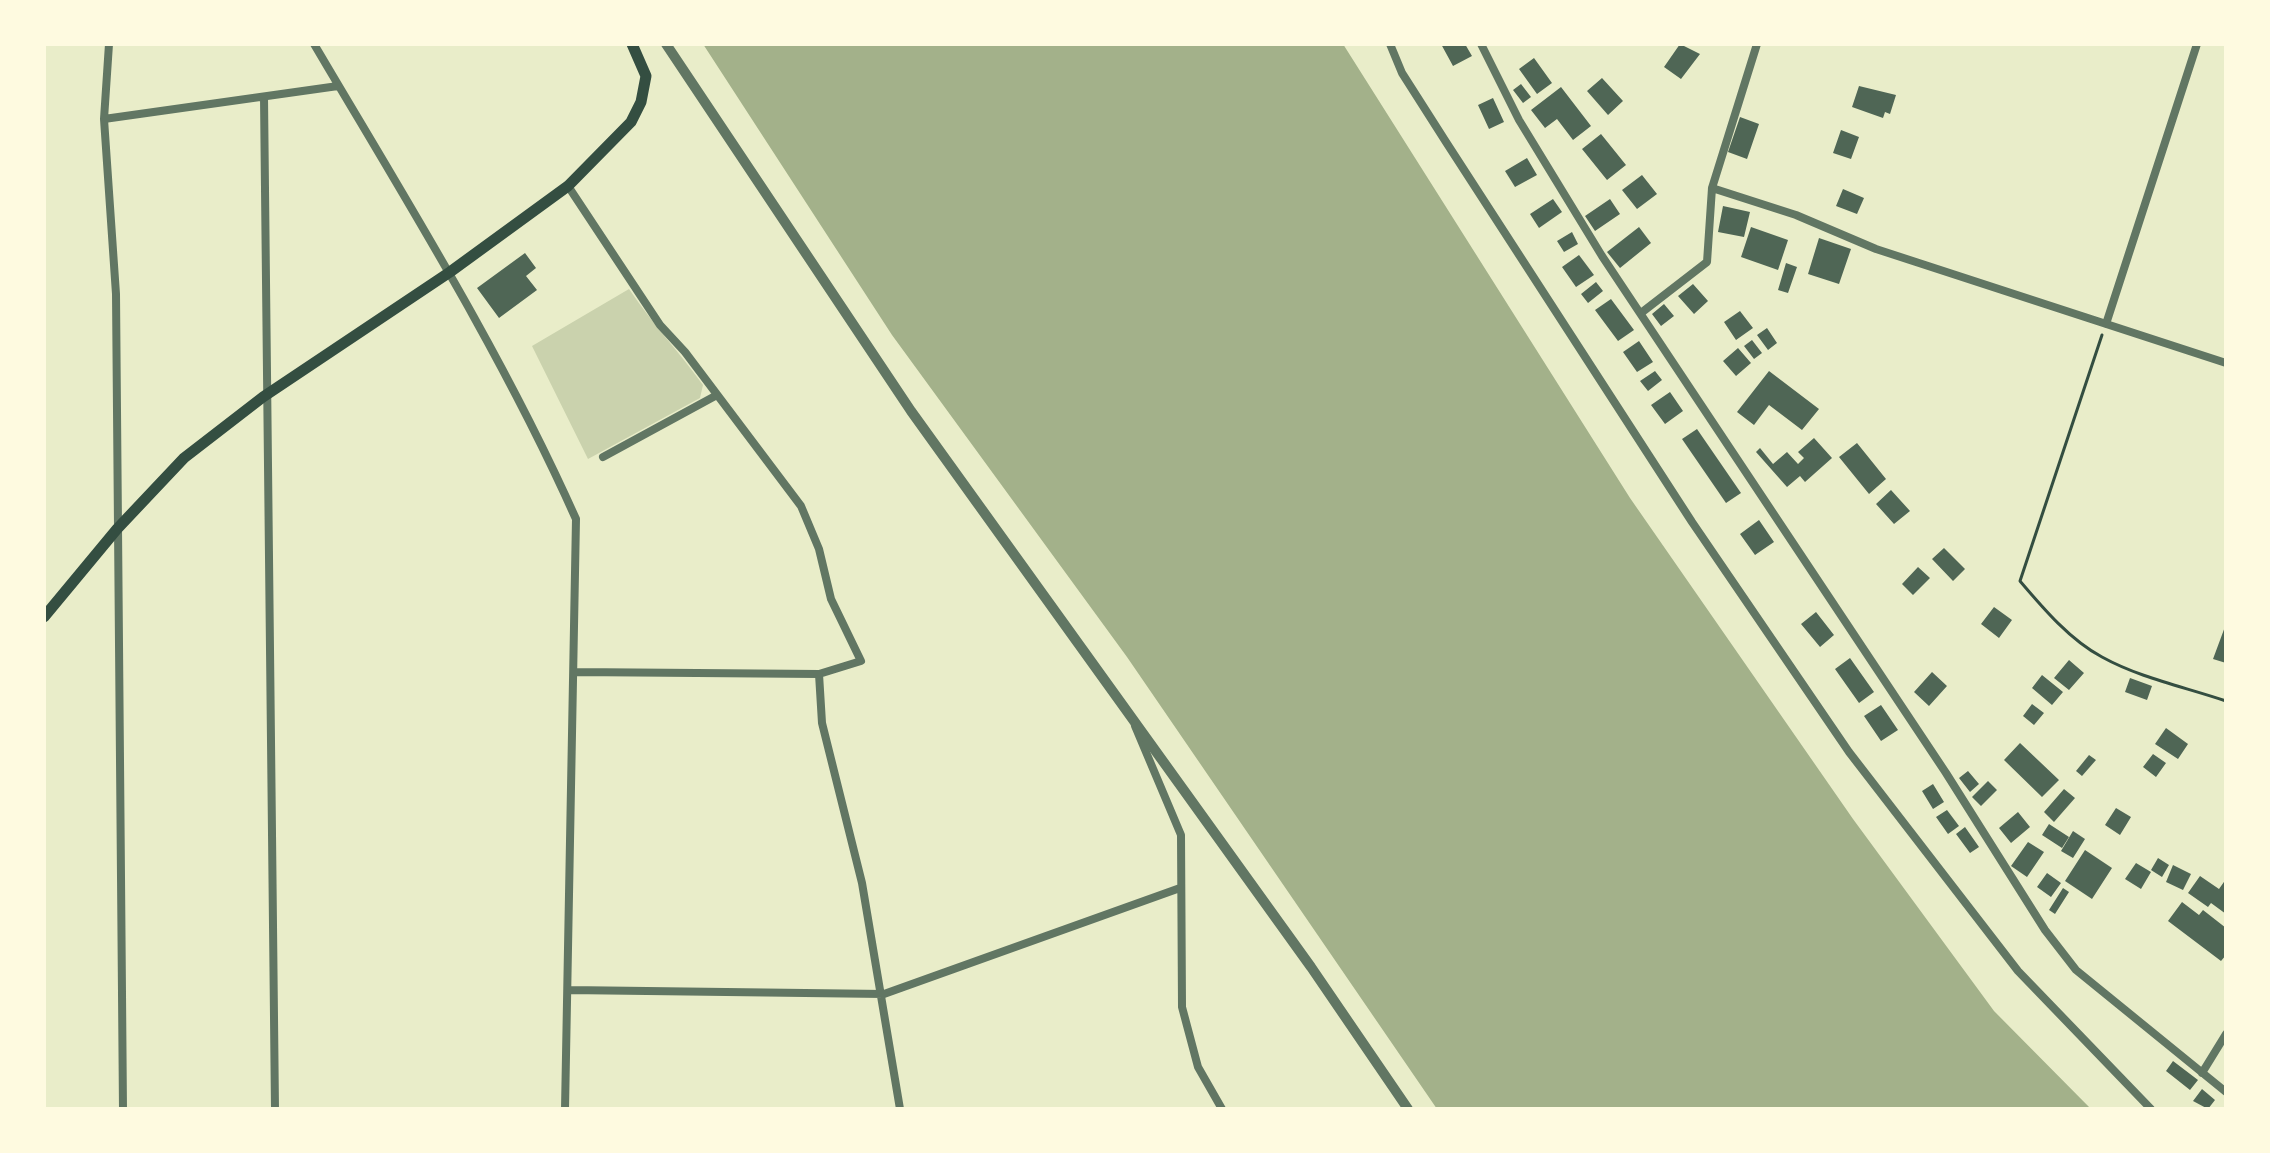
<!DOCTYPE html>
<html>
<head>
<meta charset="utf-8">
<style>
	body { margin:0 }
	#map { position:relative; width:2270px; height:1153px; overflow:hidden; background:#e9edc9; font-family:Raleway,sans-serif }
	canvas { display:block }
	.frame { position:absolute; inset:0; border:46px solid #fefae0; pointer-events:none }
</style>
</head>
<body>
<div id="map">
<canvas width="2270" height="1153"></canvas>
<div class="frame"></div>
</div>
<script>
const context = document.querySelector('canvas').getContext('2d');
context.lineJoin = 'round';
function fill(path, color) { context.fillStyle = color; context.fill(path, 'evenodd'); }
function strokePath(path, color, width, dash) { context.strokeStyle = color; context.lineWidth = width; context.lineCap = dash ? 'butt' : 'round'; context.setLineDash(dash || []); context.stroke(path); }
fill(new Path2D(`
	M629,289C652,323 679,352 703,385L700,398L588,459L532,346Z`), '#cad2ad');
fill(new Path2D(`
	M703,44H1343L1630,498L1853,819L1994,1011L2091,1109H1437L1127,657L892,335Z`), '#a3b18a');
fill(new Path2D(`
	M1441,44H1465L1472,56L1453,66Z
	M1680,44L1700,54L1681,79L1664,67Z
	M1534,58L1552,83L1537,94L1519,69Z
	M1602,78L1623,101L1608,115L1587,91Z
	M1521,84L1531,97L1523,103L1513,90Z
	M1859,86L1896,95L1890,114L1885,112L1883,118L1852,107Z
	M1561,87L1591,126L1573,140L1557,119L1545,128L1531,110Z
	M1493,98L1504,122L1489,129L1478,105Z
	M1740,117L1759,124L1747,159L1728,152Z
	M1841,130L1859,137L1851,159L1833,153Z
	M1601,134L1626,165L1607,180L1582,149Z
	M1527,158L1537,175L1515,187L1505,171Z
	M1642,175L1657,194L1637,209L1622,190Z
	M1843,189L1864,198L1857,214L1836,206Z
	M1553,199L1562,212L1539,228L1530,214Z
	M1610,199L1620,214L1595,231L1585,216Z
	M1723,206L1750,212L1744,237L1718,232Z
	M1639,227L1651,243L1620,268L1607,252Z
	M1751,227L1788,240L1778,270L1741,257Z
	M1572,232L1578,244L1564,252L1557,241Z
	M1819,238L1851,249L1839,284L1808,274Z
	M525,253L536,268L526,276L537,290L499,318L477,288Z
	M1579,255L1594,275L1576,287L1562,267Z
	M1786,263L1797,267L1788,293L1778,290Z
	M1596,282L1603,291L1588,303L1581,294Z
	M1693,284L1708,301L1694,314L1678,296Z
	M1611,299L1634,330L1618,341L1595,310Z
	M1664,304L1674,316L1661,326L1652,314Z
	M1740,311L1753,328L1736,340L1724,322Z
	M1767,328L1777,343L1768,350L1757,335Z
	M1752,340L1762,353L1754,359L1744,346Z
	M1639,341L1653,362L1637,372L1623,352Z
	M1738,348L1751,363L1736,376L1723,361Z
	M1655,371L1662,380L1648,391L1640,381Z
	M1769,371L1819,409L1802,430L1769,405L1754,425L1737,412Z
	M1670,392L1683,411L1665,424L1651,405Z
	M1697,429L1741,493L1726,503L1682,439Z
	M1814,438L1832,458L1805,482L1800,476L1787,487L1756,452L1760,448L1773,464L1787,452L1798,464L1804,458L1798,452Z
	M1857,443L1886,479L1869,494L1839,457Z
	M1891,490L1910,511L1894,524L1876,504Z
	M1759,520L1774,542L1755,555L1740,534Z
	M1944,548L1965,569L1953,581L1932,559Z
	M1918,567L1930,578L1913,595L1902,584Z
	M1994,607L2012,620L1999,638L1981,624Z
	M1816,612L1834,635L1820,647L1801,624Z
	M2226,624V663L2213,659Z
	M1850,658L1874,692L1859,703L1835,669Z
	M2069,660L2084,673L2069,690L2054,678Z
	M1932,672L1947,686L1929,706L1914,692Z
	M2042,675L2063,692L2052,705L2032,688Z
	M2130,678L2152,686L2147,700L2125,692Z
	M2032,704L2044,713L2034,725L2023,716Z
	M1881,705L1898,730L1881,741L1864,716Z
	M2166,728L2188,744L2178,759L2155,744Z
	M2020,743L2059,780L2042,797L2004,760Z
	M2153,754L2166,763L2156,777L2143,767Z
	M2089,755L2096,760L2082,776L2076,771Z
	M1968,771L1979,784L1970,792L1959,778Z
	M1988,781L1997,790L1981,806L1972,797Z
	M1933,784L1944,802L1933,809L1922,791Z
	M2064,789L2075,798L2054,822L2044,812Z
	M2116,808L2131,817L2120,835L2105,825Z
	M1947,810L1959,826L1948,834L1936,817Z
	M2018,812L2030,827L2011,843L1999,828Z
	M2049,824L2069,837L2062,848L2042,835Z
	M1965,827L1979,847L1970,853L1956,834Z
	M2073,831L2085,839L2073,858L2061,851Z
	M2028,842L2044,852L2027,877L2011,866Z
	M2085,850L2112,868L2092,899L2065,881Z
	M2158,858L2169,865L2162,877L2151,870Z
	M2136,863L2151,872L2141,889L2125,879Z
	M2173,865L2191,874L2183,890L2166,882Z
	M2047,873L2061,883L2051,897L2037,887Z
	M2200,876L2219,889L2226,879V914L2211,903L2208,907L2188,893Z
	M2063,888L2069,892L2055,914L2049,910Z
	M2182,902L2199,915L2203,910L2226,928V955L2221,961L2168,921Z
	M2173,1061L2198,1080L2190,1090L2166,1071Z
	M2202,1089L2215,1100L2208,1109L2193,1101Z`), '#4f6655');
strokePath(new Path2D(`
	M2102,335L2020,581C2043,608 2070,640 2102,657C2140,678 2185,687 2226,701`), '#344e41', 3);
strokePath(new Path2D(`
	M109,44L104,119L116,294L123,1109
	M314,44C406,200 502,353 576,519L565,1109
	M1390,44L1402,73L1446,142L1692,522L1849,752L2018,971L2151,1109
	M1481,44L1519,120L1602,256L1946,773L2045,930L2076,970L2226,1092
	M1757,44L1712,188L1796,215L1876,249L2226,363
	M264,97L275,1109
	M104,119L338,86
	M568,186L660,325L685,352L801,506L819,549L831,599L861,661L819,674L574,672
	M1641,313L1707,262L1712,188
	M2106,324L2197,44
	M603,457L717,395
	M819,674L822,723L862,883L900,1109
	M1135,726L1181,835L1182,1007L1198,1067L1222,1109
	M568,990L884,994L1180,888
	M2202,1073L2226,1034`), '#617663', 8);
strokePath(new Path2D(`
	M666,44L911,411L1311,967L1408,1109`), '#617663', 10);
strokePath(new Path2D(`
	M44,617L117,529L184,458L263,397L450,272L568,186L631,122L641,102L646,76L632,44`), '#344e41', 11);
</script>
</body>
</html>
